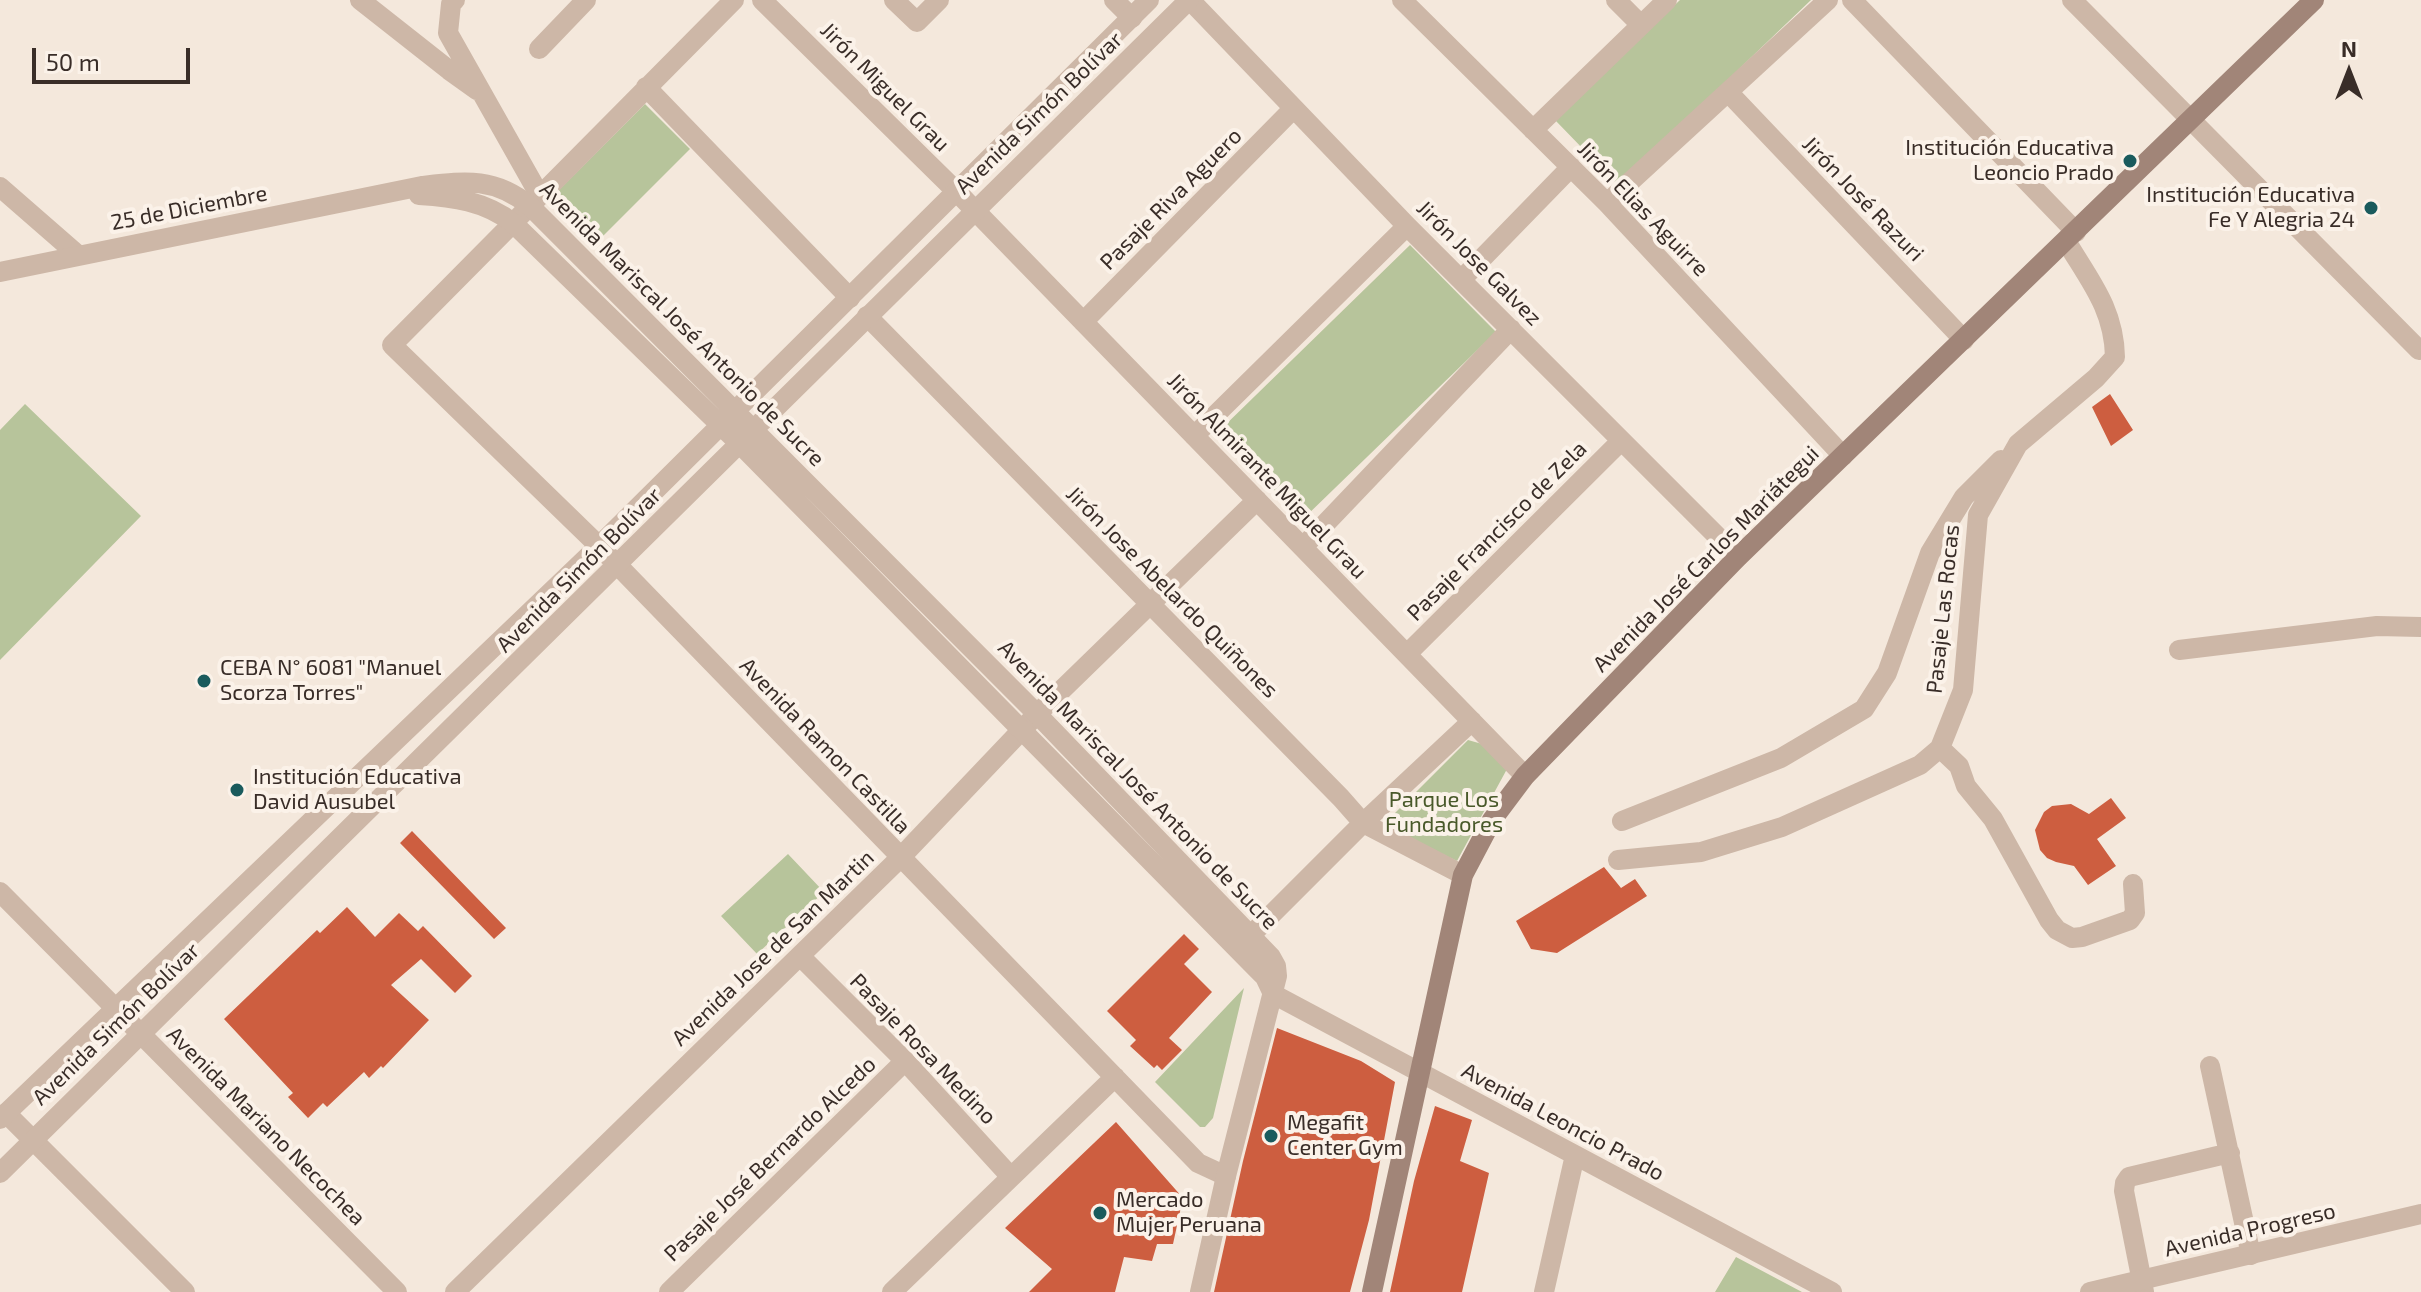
<!DOCTYPE html>
<html>
<head>
<meta charset="utf-8">
<style>
	body { margin:0 }
	#map { position:relative; width:2421px; height:1292px; overflow:hidden; background:#f4e8dc; font-family:"Exo 2",sans-serif }
	canvas { display:block }
	.north { position:absolute; left:2309px; top:32px; width:80px; height:80px; -webkit-text-stroke:6px #fbf2e9; paint-order:stroke; rotate:0deg; font-size:22px; font-weight:700; line-height:32px; text-align:center; color:#392d28 }
	.north::after { content:''; display:block; margin:auto; width:28px; height:36px; background:#392d28; clip-path:polygon(50% 0,100% 100%,50% 72%,0 100%) }
	.scale { position:absolute; left:32px; top:48px; width:158px; height:36px; box-sizing:border-box; border:4px solid #392d28; border-top:0; padding-left:10px; font-size:24px; line-height:28px; white-space:nowrap; color:#392d28; -webkit-text-stroke:6px #fbf2e9; paint-order:stroke }
</style>
</head>
<body>
<div id="map">
<canvas width="2421" height="1292"></canvas>
<div class="north">N</div>
<div class="scale">50 m</div>
</div>
<script>
const context = document.querySelector('canvas').getContext('2d');
context.lineJoin = 'round';
function fill(path, color) { context.fillStyle = color; context.fill(path, 'evenodd'); }
function strokePath(path, color, width, dash) { context.strokeStyle = color; context.lineWidth = width; context.lineCap = dash ? 'butt' : 'round'; context.setLineDash(dash || []); context.stroke(path); }
function write(font, color, halo, rows, align = 'center') {
  context.font = font + ' "Exo 2",sans-serif'; context.lineWidth = 8; context.setLineDash([]); context.textBaseline = 'middle'; context.strokeStyle = halo; context.fillStyle = color; for (const [text, x, y, turn = 0] of rows) {
    context.save(); context.translate(x, y); context.rotate((+turn || 0) * Math.PI / 180); context.textAlign = isNaN(turn) ? turn : align; if (halo) context.strokeText(text, 0, 0); context.fillText(text, 0, 0); context.restore();
  }
}
fill(new Path2D(`
	M1680,0H1811L1618,185L1555,120Z
	M645,104L690,149L597,242L552,197Z
	M1410,245L1496,332L1302,520L1217,433Z
	M25,404L141,516L0,660V430Z
	M1468,740L1482,744L1507,769L1457,861L1394,831L1390,823L1393,815Z
	M788,854L824,892L757,954L721,916Z
	M1244,988L1213,1118L1205,1127H1200L1155,1082Z
	M1736,1257L1802,1292H1715Z`), '#b7c49b');
fill(new Path2D(`
	M2110,394L2133,430L2111,446L2092,407Z
	M2111,798L2126,818L2097,839L2116,866L2088,885L2074,866L2056,862L2047,858L2040,850L2035,830L2044,812L2052,806L2071,804L2089,814Z
	M412,831L506,928L494,939L400,843Z
	M1604,867L1621,888L1635,879L1647,896L1557,953L1531,949L1516,921Z
	M347,907L375,937L399,913L418,931L423,926L472,976L455,993L421,959L391,985L429,1020L383,1068L381,1066L369,1078L364,1072L327,1107L323,1103L308,1118L288,1097L293,1093L224,1019L317,930L320,933Z
	M1184,934L1199,949L1184,964L1212,992L1169,1038L1182,1050L1162,1070L1157,1065L1154,1068L1130,1046L1136,1040L1107,1011Z
	M1277,1028L1361,1061L1395,1082L1369,1220L1350,1292H1214L1243,1161Z
	M1435,1106L1472,1120L1460,1161L1489,1173L1462,1292H1390L1414,1181Z
	M1116,1122L1183,1198L1173,1244H1157L1152,1261L1124,1257L1115,1292H1029L1052,1269L1005,1228Z`), '#cd5e40');
strokePath(new Path2D(`
	M360,0L449,70L477,90
	M455,0L451,4L448,33L540,196
	M734,0L392,345L599,546L1198,1163L1226,1176
	M762,0L957,192L1525,776
	M894,0L917,22L939,0
	M1114,0L1132,18
	M1190,0L1407,226L1738,557
	M1402,0L1607,203L1843,456
	M1616,0L1641,25
	M1852,0L2076,232
	M2072,0L2419,350
	M539,49L586,0
	M646,87L850,298
	M1728,92L1964,340
	M1533,130L1667,0
	M0,187L78,255
	M1607,203L1828,0
	M1462,279L1571,167
	M867,316L1341,798L1363,823L1463,875
	M1083,322L1293,109
	M1194,436L1407,226
	M1303,547L1511,329
	M2179,650L2377,626L2421,627
	M1407,654L1621,441
	M1940,748L1959,766L1966,786L1993,819L2049,920L2057,930L2072,938L2082,937L2130,920L2135,913L2133,884
	M1622,821L1781,758L1864,709L1887,673L1930,553L1964,497L2001,460
	M1618,860L1701,852L1782,827L1920,765L1940,748L1963,690L1978,515L2018,444L2096,378L2115,357C2114,309 2090,281 2066,241
	M0,892L397,1292
	M1240,946L1363,823L1472,721
	M800,956L905,1061L1011,1177
	M1273,994L1832,1292
	M2210,1066L2251,1255
	M6,1113L185,1292
	M455,1292L900,858L1037,714L1257,500
	M669,1292L905,1061
	M892,1292L1115,1077
	M1544,1292L1575,1155
	M2144,1292L2124,1191L2125,1183L2129,1177L2230,1153`), '#cdb7a7', 20);
strokePath(new Path2D(`
	M419,195C453,197 485,201 513,223L740,444L1258,970L1265,977L1273,994
	M0,272L422,186C466,181 494,177 530,206L1037,714L1271,957L1276,966L1277,976L1226,1176L1200,1292
	M0,1119L599,546L1149,0
	M0,1173L1189,0
	M2090,1292L2421,1214`), '#cdb7a7', 20);
strokePath(new Path2D(`
	M1372,1292L1463,875L1492,820L1525,776L1738,557L2314,0`), '#a18578', 20);
for (const [x, y, r, color] of [
	[2130,161,8,"#1a5b5d"],
	[2371,208,8,"#1a5b5d"],
	[204,681,8,"#1a5b5d"],
	[237,790,8,"#1a5b5d"],
	[1271,1136,8,"#1a5b5d"],
	[1100,1213,8,"#1a5b5d"]
]) { const dot = new Path2D(); dot.arc(x, y, r, 0, 2 * Math.PI); context.fillStyle = color; context.fill(dot); strokePath(dot, '#fbf2e9', 3); }
write('22px', '#392d28', '#fbf2e9', [
	["Jirón Miguel Grau",885,87,45],
	["Avenida Simón Bolívar",1039,113,-44],
	["Pasaje Riva Aguero",1171,199,-45],
	["Jirón José Razuri",1863,199,46],
	["25 de Diciembre",189,208,-11],
	["Jirón Elias Aguirre",1643,209,46],
	["Jirón Jose Galvez",1479,263,45],
	["Avenida Mariscal José Antonio de Sucre",682,324,45],
	["Jirón Almirante Miguel Grau",1267,476,46],
	["Pasaje Francisco de Zela",1497,531,-45],
	["Avenida José Carlos Mariátegui",1706,559,-45],
	["Avenida Simón Bolívar",579,570,-45],
	["Jirón Jose Abelardo Quiñones",1172,592,45],
	["Pasaje Las Rocas",1943,609,-84],
	["Avenida Ramon Castilla",825,746,46],
	["Avenida Mariscal José Antonio de Sucre",1138,785,46],
	["Avenida Jose de San Martin",773,948,-44],
	["Avenida Simón Bolívar",116,1024,-44],
	["Pasaje Rosa Medino",923,1049,46],
	["Avenida Leoncio Prado",1563,1122,28],
	["Avenida Mariano Necochea",266,1126,45],
	["Pasaje José Bernardo Alcedo",770,1159,-44],
	["Avenida Progreso",2250,1230,-13]
]);
write('22px', '#392d28', '#fbf2e9', [
	["Institución Educativa",2114,148,"right"],
	["Leoncio Prado",2114,173,"right"],
	["Institución Educativa",2355,195,"right"],
	["Fe Y Alegria 24",2355,220,"right"],
	["CEBA N° 6081 \"Manuel",220,668],
	["Scorza Torres\"",220,693],
	["Institución Educativa",253,777],
	["David Ausubel",253,802],
	["Megafit",1287,1123],
	["Center Gym",1287,1148],
	["Mercado",1116,1200],
	["Mujer Peruana",1116,1225]
], 'left');
write('22px', '#49592a', '#fbf2e9', [
	["Parque Los",1444,800],
	["Fundadores",1444,825]
]);
</script>
</body>
</html>
